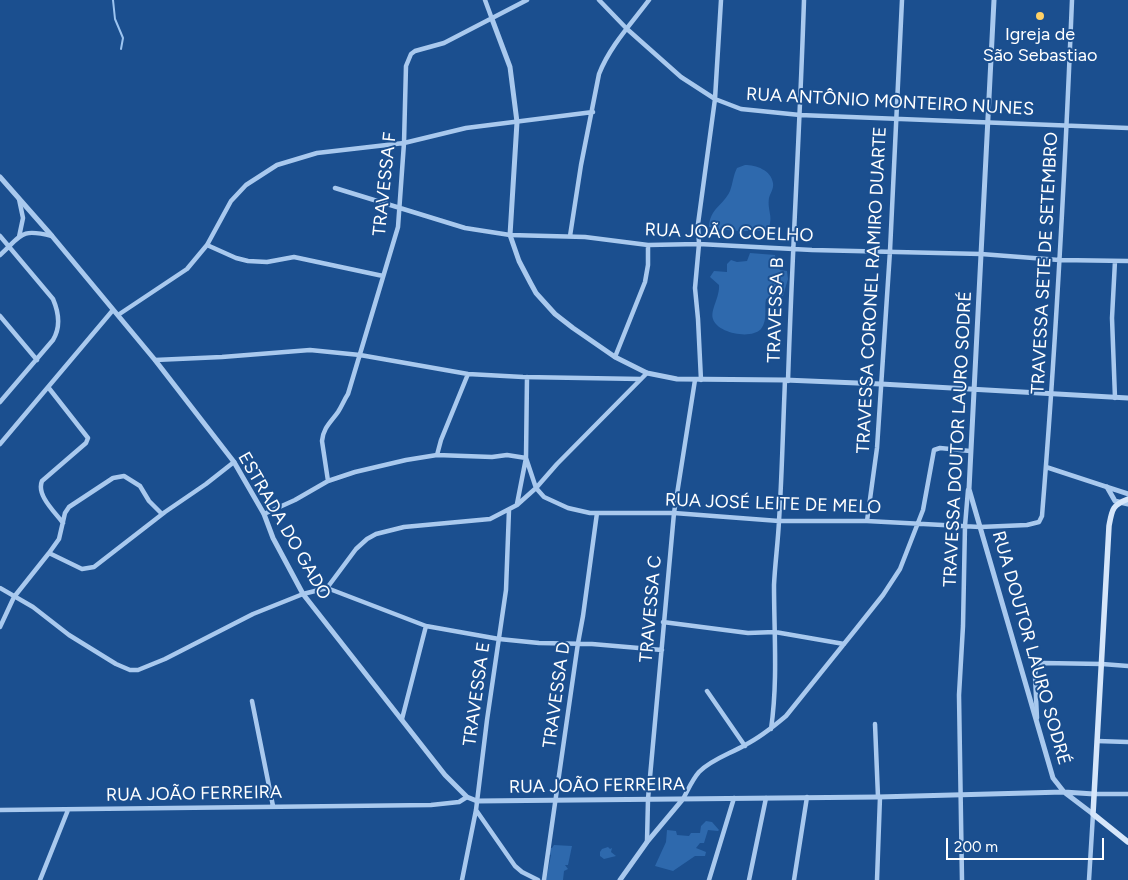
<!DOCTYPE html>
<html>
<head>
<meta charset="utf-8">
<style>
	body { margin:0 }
	#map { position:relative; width:1128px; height:880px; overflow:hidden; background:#1b4f8f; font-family:Figtree,sans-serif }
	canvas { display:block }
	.scale { position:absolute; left:946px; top:838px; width:158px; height:22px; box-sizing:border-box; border:2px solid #fff; border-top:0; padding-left:6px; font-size:15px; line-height:18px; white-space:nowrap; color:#fff; -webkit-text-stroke:4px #1b4f8f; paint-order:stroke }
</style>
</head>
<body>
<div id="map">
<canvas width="1128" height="880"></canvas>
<div class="scale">200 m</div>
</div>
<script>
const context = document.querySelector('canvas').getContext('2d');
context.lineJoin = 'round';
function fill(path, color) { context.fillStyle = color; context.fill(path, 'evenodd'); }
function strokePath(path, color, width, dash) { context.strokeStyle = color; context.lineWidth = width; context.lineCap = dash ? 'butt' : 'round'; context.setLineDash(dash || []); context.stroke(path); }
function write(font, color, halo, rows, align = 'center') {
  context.font = font + ' Figtree,sans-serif'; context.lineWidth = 4; context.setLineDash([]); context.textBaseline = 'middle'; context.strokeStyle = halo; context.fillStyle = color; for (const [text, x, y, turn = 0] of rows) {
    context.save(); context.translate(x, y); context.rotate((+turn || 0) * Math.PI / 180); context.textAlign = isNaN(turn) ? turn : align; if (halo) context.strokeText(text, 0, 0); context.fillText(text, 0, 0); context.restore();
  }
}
fill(new Path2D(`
	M745,165C756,165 771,170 773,183C774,189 770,193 769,198C767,211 774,216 768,230C757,232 719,231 709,227C710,208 723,206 730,191C733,183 733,176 737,168Z
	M750,253L775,255L776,264L780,270L787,271L788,279L783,296H774L766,299C764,308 768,320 761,329C751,340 717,333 713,319C710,310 720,297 719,285L710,277L714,271L727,272V264L731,260L737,262L747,261Z
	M706,821L712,822L719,830L718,831L708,830L704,843H700L696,848L706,852L705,856H695L673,871L655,866L666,842L667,830L676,831L677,835L689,836L691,833H700L701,826Z
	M554,845L572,846L568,865H565L568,869L564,871L563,880H546L551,855L549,854L550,848H552Z
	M608,847L610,849L612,848L611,852L616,856L604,859L600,856V852L602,849Z`), '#2e69ad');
strokePath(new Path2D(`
	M113,0L115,19L123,38L121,49`), '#9cc4f0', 2);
strokePath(new Path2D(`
	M485,0L492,19
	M599,0L627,29L681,77L715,99L741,109L800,115L1128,128
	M335,188L465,228L510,235L585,237L648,245L699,244L812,250L981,254L1059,260L1128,261
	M0,236L53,299C59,313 61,327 53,340L0,402
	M570,236L581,165L599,74C610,46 631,24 649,0
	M19,237L23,218L19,199
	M207,245L236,258L248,261L267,262L294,257L383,276
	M0,255C22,235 20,228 52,236
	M118,315L187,269L207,245L231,201L246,185L277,165L317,153L404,143L466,128L593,112
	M0,316L37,360
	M615,357L645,282L648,265V245
	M155,360L222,357L310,350L360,355L468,374L523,377L641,379
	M701,380L698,319L695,288L699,244L698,224L715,99L721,0
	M788,381C792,254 800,127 804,0
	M48,387L88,438L86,443L42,481C36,495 55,512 63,523
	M1115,398L1112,318L1115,261
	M0,444L113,310
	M437,455L441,440L468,374
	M526,458L536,488L544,497L568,508L590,513H674L779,521H867L980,527L1027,525L1039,522L1042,516C1056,344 1065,172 1072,0
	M1046,467L1107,487
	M328,481L322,441C323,428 331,422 338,412C342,406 344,400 348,394L398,227L404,143L406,66L411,54L415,51L444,43L527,0
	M517,504L526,458L527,377
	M264,514L295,500L328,481L355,472L406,460L437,455L492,457L507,455L526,458
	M867,521L877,448L890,251L902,0
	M49,553L59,539L65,513L69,507L113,478L124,476L140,486L149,501L162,514
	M0,588L33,607L69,635L116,664L130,670H138L165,659L253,614L303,594L327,588L356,549L367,539L376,534L404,527L490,519L517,505L536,488L557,464L647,373
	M327,588L426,626L499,639L539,643L592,644L662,650
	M663,622L748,633L775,632L844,644
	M0,627L14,597L49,553L82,569L94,567L165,512L206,484L234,462
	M707,691L745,746
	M252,701L273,806
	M1037,718L1035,676L1036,670L1043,663L1102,664L1128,666
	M402,719L426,626
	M875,724L878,797
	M771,729C778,681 774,633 774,585C775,564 778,542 779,521C782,474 783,427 785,380
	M1097,741L1128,742
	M1094,794H1128
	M683,799C688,790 692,780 699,772C712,759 730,754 745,745C761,737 773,727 786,716L856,629L883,595L900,569L923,510L934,450L940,448L970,451
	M0,810L431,805L459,802L467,797
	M476,810L515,866L522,872L538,880
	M647,842L648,799L674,513L695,380
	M40,880L68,810
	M462,880L476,810L487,720L506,590L509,510
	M544,880L578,643L583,616L597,513
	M709,880L734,798
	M749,880L766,798
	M794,880L807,797
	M877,880L880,797
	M962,880L959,695L963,626L965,526L968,490
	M1089,880L1093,814`), '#a9c9ee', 4.5);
strokePath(new Path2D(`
	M994,0L969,489L1053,778L1064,792L1093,814
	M492,19L510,67L517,122L510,235L519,261L530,282L536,293L555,314L573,328L615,357L647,373L677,379L785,380L881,384L1128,398
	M0,177L52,236L155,360L234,462L264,514L273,538L303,594L445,775L467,797L477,801L878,797L1064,792L1094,794
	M1107,487L1115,501L1128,504
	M1107,487L1128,494
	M620,880L647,842L683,799`), '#a9c9ee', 5);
strokePath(new Path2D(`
	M1128,499C1112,505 1112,510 1109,526L1093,814L1128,842`), '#d6e6fa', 5.5);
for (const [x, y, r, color] of [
	[1040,16,5,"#ffd166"]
]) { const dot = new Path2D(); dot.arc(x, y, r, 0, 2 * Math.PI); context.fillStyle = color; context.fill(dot); strokePath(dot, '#1b4f8f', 2); }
write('18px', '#fff', '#1b4f8f', [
	["Igreja de",1040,35],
	["São Sebastiao",1040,56]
]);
write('18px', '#fff', '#1b4f8f', [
	["RUA ANTÔNIO MONTEIRO NUNES",890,102,3],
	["TRAVESSA F",385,184,-84],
	["RUA JOÃO COELHO",729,233,2],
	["TRAVESSA SETE DE SETEMBRO",1045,263,-87],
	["TRAVESSA CORONEL RAMIRO DUARTE",872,290,-87],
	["TRAVESSA B",776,310,-88],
	["TRAVESSA DOUTOR LAURO SODRÉ",958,439,-87],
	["RUA JOSÉ LEITE DE MELO",773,504,2],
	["ESTRADA DO GADO",284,526,60],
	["TRAVESSA C",651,609,-85],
	["RUA DOUTOR LAURO SODRÉ",1031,648,74],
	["TRAVESSA E",477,694,-82],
	["TRAVESSA D",557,695,-82],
	["RUA JOÃO FERREIRA",597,786,-1],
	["RUA JOÃO FERREIRA",194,794,-1]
]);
</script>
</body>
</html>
